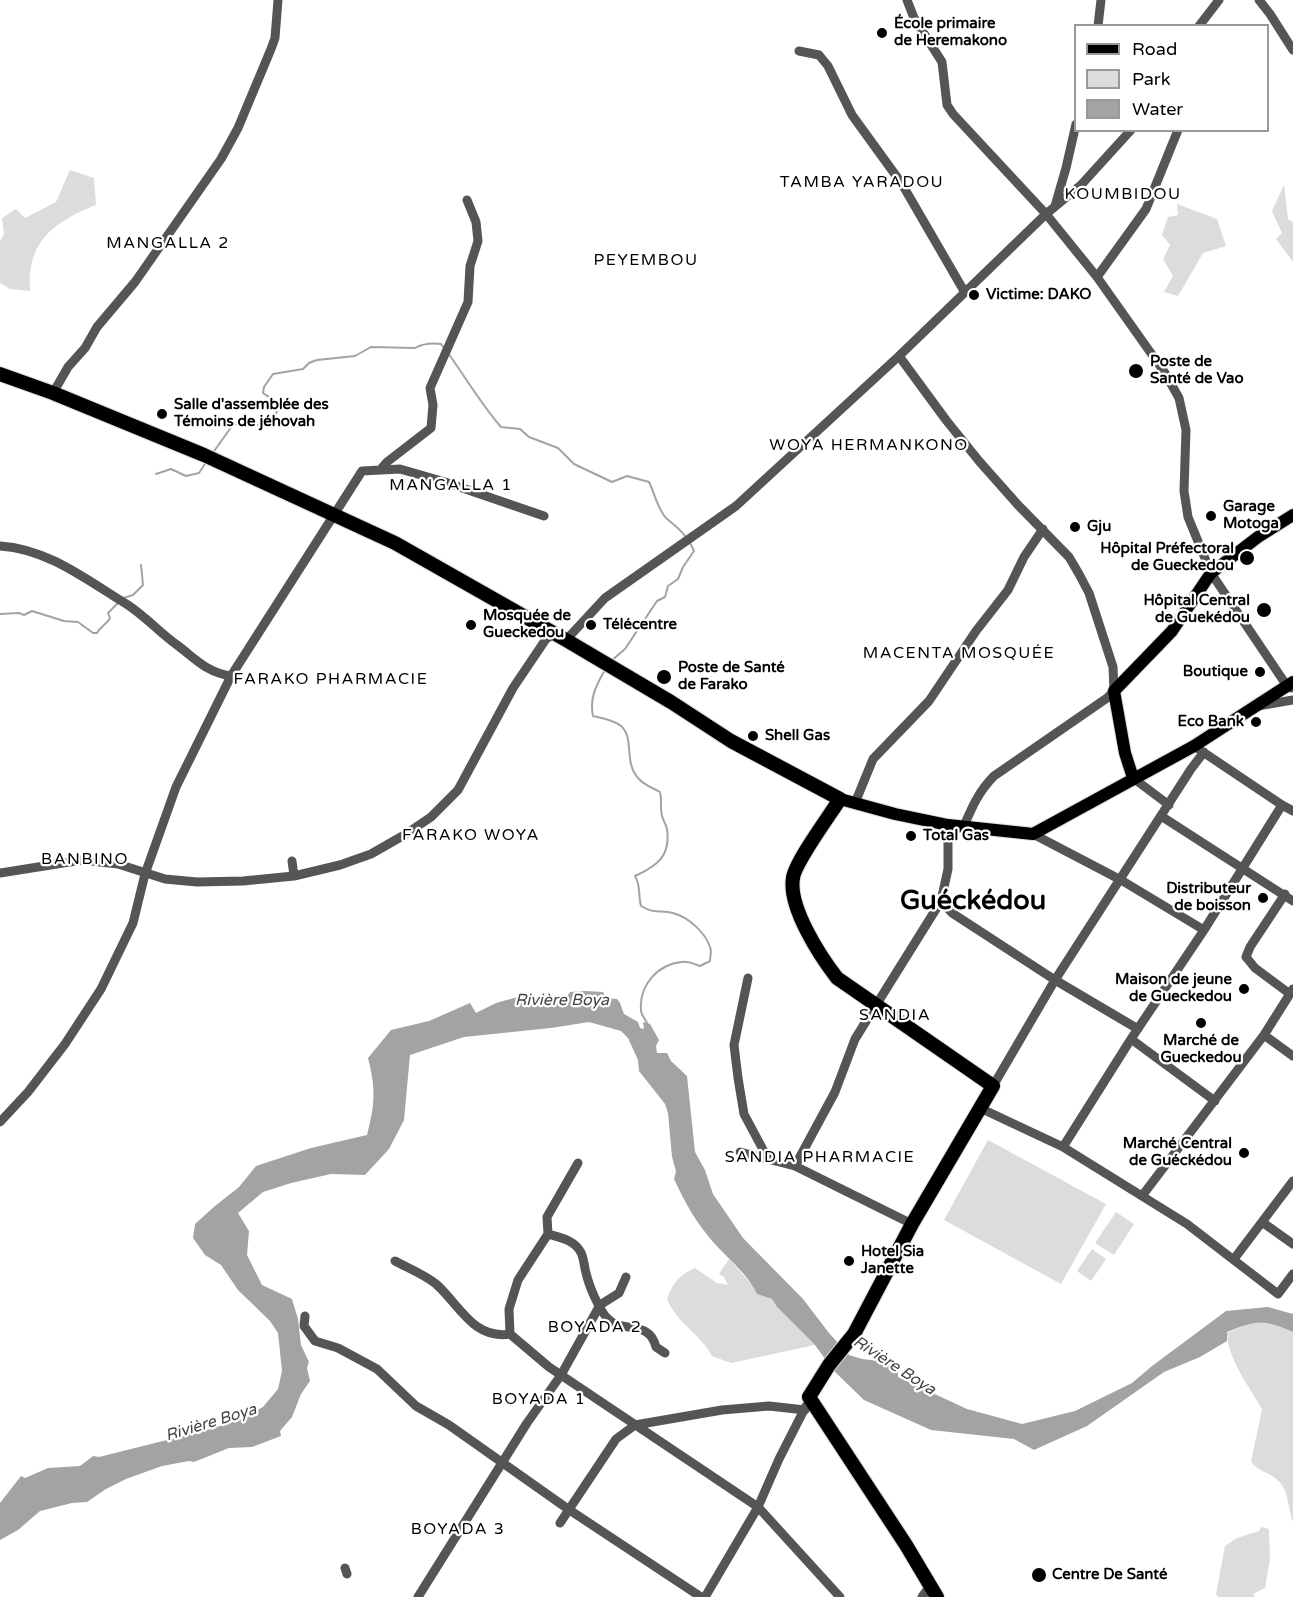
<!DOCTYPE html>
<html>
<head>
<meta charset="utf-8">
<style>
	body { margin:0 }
	#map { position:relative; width:1293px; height:1597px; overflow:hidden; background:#fff; font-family:"Varela Round",sans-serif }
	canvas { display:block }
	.legend { position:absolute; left:1074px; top:24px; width:195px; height:108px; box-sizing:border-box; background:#fff; border:2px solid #999; margin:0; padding:8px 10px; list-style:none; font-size:18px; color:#000 }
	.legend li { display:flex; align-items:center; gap:12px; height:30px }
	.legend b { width:30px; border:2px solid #999 }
</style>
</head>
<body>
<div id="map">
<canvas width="1293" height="1597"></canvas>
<ul class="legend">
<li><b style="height:8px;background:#000"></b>Road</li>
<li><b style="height:16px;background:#dcdcdc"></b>Park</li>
<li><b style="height:16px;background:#a3a3a3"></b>Water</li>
</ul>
</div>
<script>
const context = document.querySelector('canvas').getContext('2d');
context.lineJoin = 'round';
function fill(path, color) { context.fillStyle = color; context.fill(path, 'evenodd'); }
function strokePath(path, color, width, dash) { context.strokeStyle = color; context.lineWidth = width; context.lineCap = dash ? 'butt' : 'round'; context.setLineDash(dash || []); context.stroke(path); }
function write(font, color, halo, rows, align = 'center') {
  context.font = font + ' "Varela Round",sans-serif'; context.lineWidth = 4.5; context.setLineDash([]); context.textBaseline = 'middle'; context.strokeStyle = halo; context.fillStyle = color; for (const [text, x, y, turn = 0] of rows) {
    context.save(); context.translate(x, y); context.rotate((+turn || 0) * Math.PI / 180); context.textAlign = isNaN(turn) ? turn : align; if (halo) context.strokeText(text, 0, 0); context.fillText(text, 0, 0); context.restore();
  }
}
fill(new Path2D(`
	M70,170L94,178L96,205C66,217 37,232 31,267C29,275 30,283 30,291L10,289L0,283V241L4,234L2,218L16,209L25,218L56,202Z
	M1284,185L1288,219L1293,222V262L1276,239L1282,233L1272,211Z
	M1177,204L1217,219L1226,246L1203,253L1178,296L1164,292L1173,276L1163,259L1170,245L1162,235L1168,217L1178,215Z
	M988,1140L1106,1204L1061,1284L944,1220Z
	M1116,1212L1134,1224L1114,1255L1095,1243Z
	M1092,1249L1106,1259L1091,1281L1077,1271Z
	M729,1259L754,1287L757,1294L772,1299L777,1307L815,1345L731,1363L712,1356C699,1332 678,1325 667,1299C673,1283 679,1275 695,1268L717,1283L728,1285L724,1277L719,1274Z
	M1254,1322H1267L1293,1332V1522C1287,1507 1290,1489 1275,1478C1266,1471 1258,1471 1251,1462L1262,1409C1249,1386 1228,1360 1227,1333Z
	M1261,1527L1269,1529L1270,1559L1265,1588L1253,1594L1255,1597H1218L1216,1594L1225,1546L1237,1538L1259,1531Z`), '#dcdcdc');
fill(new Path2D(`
	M585,991L603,992L606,998L617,999L620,1003L624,1014L638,1022L640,1028L644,1029L643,1022L650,1024L659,1040L656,1046L657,1053H667L671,1061L687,1076L695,1152L705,1170L713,1194L743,1238L803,1299L829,1333L849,1355L862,1359L889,1362L898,1368V1377L967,1409L1022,1424L1075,1411L1132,1383L1152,1366L1226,1311L1268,1307L1293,1314V1332C1261,1319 1259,1320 1227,1332V1341L1200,1357L1164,1372L1087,1426L1034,1450L1014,1439L931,1430L864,1400L833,1370L815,1345L777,1307L772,1299L757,1294C748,1274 729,1260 714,1243C697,1224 685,1203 674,1179L676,1171L672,1157L668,1113L665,1104L639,1071L638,1060L628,1038L621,1031L589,1022L551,1028L464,1037L410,1055L404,1120L389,1149L365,1175L331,1174L291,1183L263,1192L238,1213L249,1231L247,1255L262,1285L292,1299L298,1319L301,1345L309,1362L307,1368L310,1381L301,1394L292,1417L280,1431L281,1436L252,1447L229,1448L194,1462L189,1461L162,1466L126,1479L106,1489L87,1502L72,1503L40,1511L18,1530L0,1540V1503L21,1476L25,1478L48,1468L80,1466L93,1456L99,1457L207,1430L239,1420L263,1407L278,1389L282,1371L278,1333L270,1321L238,1290L221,1265L205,1255L193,1238L195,1224L215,1206L239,1187L256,1166L311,1148L367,1135C375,1104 376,1089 368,1058L391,1030L429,1021L470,1003L476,1013L496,1003L521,996L538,1005L552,998L568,995L570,992Z`), '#a3a3a3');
strokePath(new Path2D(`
	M448,353C466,378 481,404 501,427L520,429L529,437L558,448L574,464L612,482L627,476L649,482C655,494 657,508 666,518C674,525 681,529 687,539
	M212,454L232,426L241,421C247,422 255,425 261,425C271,425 281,413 275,403C273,399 267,396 263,393L264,387L273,374L303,369L309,363L317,360L355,356L371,347L415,348C422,344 433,343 441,344L444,348
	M156,474L171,469L186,476L199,473L207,461
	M123,598L133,595L143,585L141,565
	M0,614L19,613L24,615L32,611L64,621L78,622L93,633H97C101,626 107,624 110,618L108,613L119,602
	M611,661L625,649L657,601L665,597L668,586L678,579L683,567L694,551L690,543
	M606,668C597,684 589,697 593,716C601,718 614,720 621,726C635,738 623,763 639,779C644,785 653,788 660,792C662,800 660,808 662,816C663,820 666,824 667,829C671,856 657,866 635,876C641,886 638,895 641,906C654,914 660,910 673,913C688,917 705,932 710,947C712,951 710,957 710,961L700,966C694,964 688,961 682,962C658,964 639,985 641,1010C641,1016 647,1020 648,1026`), '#a3a3a3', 2);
strokePath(new Path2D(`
	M913,1400L923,1407L978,1425`), '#a3a3a3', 14);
const major = new Path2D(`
	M1133,778L1125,753L1114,691L1172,631L1211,573L1258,537L1293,515
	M840,799L895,814L948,825L1033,834L1194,746L1293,682`);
const highway = new Path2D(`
	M0,374L53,393L204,455L395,543L566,640L671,702L731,741L840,799C830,815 795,862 793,878C788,907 820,956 837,978L993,1086L912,1224L854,1334L829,1365L809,1397L906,1545L937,1597`);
strokePath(major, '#dbdbdb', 14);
strokePath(highway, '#dbdbdb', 16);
strokePath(new Path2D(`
	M907,0L914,18L942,62L947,105L953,114L1046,214L1097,277L1165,373L1179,398L1186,430L1184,491L1188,517L1211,573L1287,686L1291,688
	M1259,0L1270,14L1293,50
	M1098,26L1101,0
	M1199,26L1219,0
	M799,51L819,55L828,66L852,115L902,184L964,291
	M1055,206L1066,168L1076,124
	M1097,277L1146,209L1178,130
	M899,356L946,420L979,461L1018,505L1069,557L1079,574L1089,593L1113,667L1114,691L1107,698L994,776C979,791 972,807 964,826
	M53,393L68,367L85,348L97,327L135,282L221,159L238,128L271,49L275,38L278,0
	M381,469L387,462L431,428L433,405L430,388L468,302L470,266L478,241L476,222L467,200
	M0,546C47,549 84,578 123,602C141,612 159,632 177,645C196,659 206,672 231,676
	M566,640L605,598L736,506L899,356L1046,214L1081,185L1131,130
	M1258,706L1293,700
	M1133,778L1169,805
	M855,803L873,759L929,701L976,631L1008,590L1024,557L1043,529
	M1282,805L1293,811
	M1161,816L1293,901
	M1033,834L1121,880L1204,930
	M292,861L294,876
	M0,873L82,860L118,864L165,879L197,882L243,881L294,876L340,865L371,854L406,834L431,817L458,790L513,688L546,639L554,634
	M1285,894L1250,947L1246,957L1255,968L1290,994
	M941,901L952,913L1055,980L1138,1029
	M748,978L734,1045L738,1078L744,1114L768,1159
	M1264,1035L1293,1056
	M1131,1039L1215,1101
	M993,1086L1055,980L1191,769L1204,752
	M980,1108L1063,1147L1187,1224L1278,1294L1293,1274
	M0,1122L28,1092L65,1044L101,989L133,923L145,874L176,787L231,676L362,471L400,469L445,482L544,516
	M1063,1147L1131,1039L1204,930L1282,805L1194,746
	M740,1152L795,1166L912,1224
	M578,1163L547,1217L548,1234C559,1237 574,1240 580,1251C584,1256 584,1267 586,1273C589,1286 599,1310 608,1319C623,1334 649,1319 656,1347L665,1353
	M795,1166L835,1092L855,1039L941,901L948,869V825
	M1142,1196L1264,1035L1293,989
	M1262,1222L1293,1244
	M548,1234L518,1280L509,1309L510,1334L549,1367L758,1507L840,1597
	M1234,1259L1293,1181
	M395,1261C408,1268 425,1275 436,1284C459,1304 473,1340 510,1334
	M305,1316L304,1326L315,1341L338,1348L377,1369L416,1406L449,1425L568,1509L701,1597
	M560,1523L616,1439L635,1425L722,1410L769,1406L805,1410
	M345,1568L347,1574
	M418,1597L527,1423L561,1375L600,1305L619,1293L626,1277
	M705,1597L758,1507L779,1459L806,1406
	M922,1597L930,1586`), '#555', 9);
strokePath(major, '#000', 12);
strokePath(highway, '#000', 14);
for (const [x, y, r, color] of [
	[882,33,6,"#000"],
	[974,295,6,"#000"],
	[1136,371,8,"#000"],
	[162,414,6,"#000"],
	[1211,516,6,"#000"],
	[1075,527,6,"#000"],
	[1247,558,8,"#000"],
	[1264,610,8,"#000"],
	[471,625,6,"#000"],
	[591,625,6,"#000"],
	[1260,672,6,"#000"],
	[664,677,8,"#000"],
	[1256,722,6,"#000"],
	[753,736,6,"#000"],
	[911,836,6,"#000"],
	[1263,898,6,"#000"],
	[1244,989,6,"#000"],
	[1201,1023,6,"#000"],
	[1244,1153,6,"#000"],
	[849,1261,6,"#000"],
	[1039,1575,8,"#000"]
]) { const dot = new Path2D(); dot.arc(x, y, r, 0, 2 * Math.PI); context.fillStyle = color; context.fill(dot); strokePath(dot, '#fff', 2); }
write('bold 15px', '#000', '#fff', [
	["École primaire",894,24],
	["de Heremakono",894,41],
	["Victime: DAKO",986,295],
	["Poste de",1150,362],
	["Santé de Vao",1150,379],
	["Salle d'assemblée des",174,405],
	["Témoins de jéhovah",174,422],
	["Garage",1223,507],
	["Motoga",1223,524],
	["Gju",1087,527],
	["Hôpital Préfectoral",1234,549,"right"],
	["de Gueckedou",1234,566,"right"],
	["Hôpital Central",1250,601,"right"],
	["de Guekédou",1250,618,"right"],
	["Mosquée de",483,616],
	["Gueckedou",483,633],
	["Télécentre",603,625],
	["Poste de Santé",678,668],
	["de Farako",678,685],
	["Boutique",1248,672,"right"],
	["Eco Bank",1244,722,"right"],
	["Shell Gas",765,736],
	["Total Gas",923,836],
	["Distributeur",1251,889,"right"],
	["de boisson",1251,906,"right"],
	["Maison de jeune",1232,980,"right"],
	["de Gueckedou",1232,997,"right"],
	["Marché de",1201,1041,"center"],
	["Gueckedou",1201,1058,"center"],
	["Marché Central",1232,1144,"right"],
	["de Guéckédou",1232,1161,"right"],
	["Hotel Sia",861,1252],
	["Janette",861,1269],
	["Centre De Santé",1052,1575]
], 'left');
context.letterSpacing = '1.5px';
write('16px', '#000', '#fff', [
	["TAMBA YARADOU",862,183],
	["KOUMBIDOU",1123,195],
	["MANGALLA 2",168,244],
	["PEYEMBOU",646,261],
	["WOYA HERMANKONO",869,446],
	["MANGALLA 1",451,486],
	["MACENTA MOSQUÉE",959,654],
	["FARAKO PHARMACIE",331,680],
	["FARAKO WOYA",471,836],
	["BANBINO",85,860],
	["SANDIA",895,1016],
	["SANDIA PHARMACIE",820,1158],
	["BOYADA 2",595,1328],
	["BOYADA 1",539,1400],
	["BOYADA 3",458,1530]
]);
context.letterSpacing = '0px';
write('italic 16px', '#444', '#fff', [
	["Rivière Boya",562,1001],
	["Rivière Boya",894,1366,33],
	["Rivière Boya",211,1423,-17]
]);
write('bold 27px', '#000', '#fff', [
	["Guéckédou",973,902]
]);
</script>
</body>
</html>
